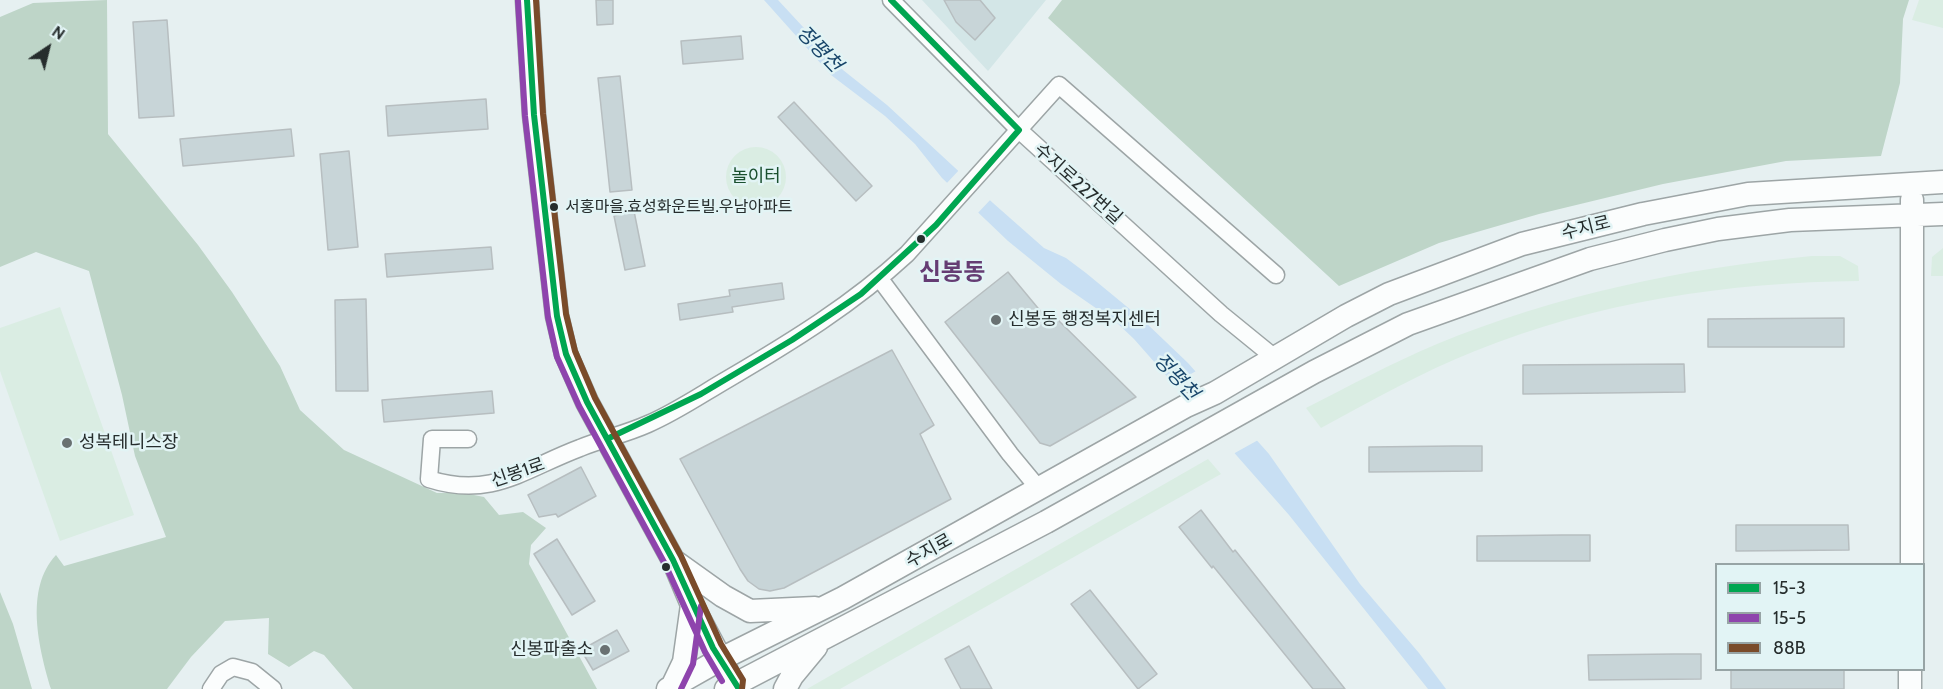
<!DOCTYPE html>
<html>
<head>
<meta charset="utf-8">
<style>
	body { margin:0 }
	#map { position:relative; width:1943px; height:689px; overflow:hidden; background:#e6f0f1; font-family:Cabin,sans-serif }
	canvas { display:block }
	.legend { position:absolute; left:1715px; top:563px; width:210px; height:108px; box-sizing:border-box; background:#e2f4f5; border:2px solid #97a4a5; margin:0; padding:8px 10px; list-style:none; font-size:18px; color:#262d2d }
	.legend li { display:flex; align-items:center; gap:12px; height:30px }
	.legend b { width:30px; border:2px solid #97a4a5 }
	.north { position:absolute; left:18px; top:18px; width:60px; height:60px; -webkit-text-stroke:4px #e2f4f5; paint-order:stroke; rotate:35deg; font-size:16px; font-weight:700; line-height:24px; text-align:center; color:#262d2d }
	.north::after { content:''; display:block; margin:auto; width:21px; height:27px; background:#262d2d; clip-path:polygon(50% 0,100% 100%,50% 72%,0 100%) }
</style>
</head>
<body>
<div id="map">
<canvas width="1943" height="689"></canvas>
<ul class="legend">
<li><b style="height:8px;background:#00a651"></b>15-3</li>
<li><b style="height:8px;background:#8e44ad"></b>15-5</li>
<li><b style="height:8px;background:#7a4b2a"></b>88B</li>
</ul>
<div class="north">N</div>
</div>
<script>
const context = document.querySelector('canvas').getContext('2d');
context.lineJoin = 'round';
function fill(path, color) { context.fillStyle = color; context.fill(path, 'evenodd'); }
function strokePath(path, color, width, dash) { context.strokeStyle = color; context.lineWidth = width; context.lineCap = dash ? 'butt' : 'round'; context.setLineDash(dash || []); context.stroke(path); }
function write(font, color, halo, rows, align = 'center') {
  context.font = font + ' Cabin,"Noto Sans KR",sans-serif'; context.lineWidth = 5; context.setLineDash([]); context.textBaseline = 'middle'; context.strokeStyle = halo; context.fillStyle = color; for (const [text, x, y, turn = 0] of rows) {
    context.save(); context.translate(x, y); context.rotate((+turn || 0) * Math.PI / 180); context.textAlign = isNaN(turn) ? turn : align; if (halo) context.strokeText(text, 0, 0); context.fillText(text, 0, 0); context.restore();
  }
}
fill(new Path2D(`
	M922,0H1046L988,71Z`), '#d3e6e7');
fill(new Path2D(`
	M1919,0H1943V28L1912,20Z
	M726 177a30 30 0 1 1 60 0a30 30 0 1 1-60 0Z
	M1943,248V276H1931L1932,257Z
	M1812,256H1840L1858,266L1859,281C1729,282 1596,302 1475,351C1422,372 1371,401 1321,428L1306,408C1349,386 1392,363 1437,344C1556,295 1684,268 1812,256Z
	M60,307L134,515L60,541L0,371V328Z
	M1208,459L1221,474L840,689H807Z`), '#daede3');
fill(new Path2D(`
	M107,0L108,134L198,245L232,292L280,366L300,410L344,450L437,493H464L484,497L499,515L523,512L546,528L531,545L529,564L597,689H353L324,655L314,651L289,667L268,654L269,618L225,621L191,657L167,689H51C39,649 24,589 56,555L64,566L166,537L135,456L122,395L89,271L36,252L0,267V17L33,3Z
	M1062,0H1909L1903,19L1900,83L1881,156L1786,161L1663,184L1539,214L1439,243L1339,286L1048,18Z
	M0,592L13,624L32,689H0Z`), '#bed5c8');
fill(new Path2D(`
	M764,0H778L843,70L887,105L993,203L1044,248L1066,258L1086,273L1143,320L1188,363L1269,454L1360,584L1419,653L1446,689H1428L1289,515L1134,339L1116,322L1061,284L1008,241L942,178L915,144L885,116L831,75Z`), '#c8dff3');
fill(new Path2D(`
	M960,169L992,198L976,215L945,185Z
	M1198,370L1238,413L1260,439L1233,454L1171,385Z`), '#e6f0f1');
const building = new Path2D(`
	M596,0H613V24L597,25Z
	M944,0H980L995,18L975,40L956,22Z
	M167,20L174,116L139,118L133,22Z
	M741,36L743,59L683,64L681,41Z
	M620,76L632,190L610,192L598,78Z
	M486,99L488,129L388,136L386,106Z
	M794,102L872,186L856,201L778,117Z
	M291,129L294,156L183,166L180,139Z
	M349,151L358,247L328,250L320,154Z
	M634,211L645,266L625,270L614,216Z
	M491,247L493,269L387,277L385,254Z
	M1008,272L1052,325L1058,320L1136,397L1050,446L1040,443L945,322Z
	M782,283L784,299L732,307L733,312L680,320L678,304L730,296L729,290Z
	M366,299L368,391H336L335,300Z
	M1844,318V347H1708V319Z
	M892,350L934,425L920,434L951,499L784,588L770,591L759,589L748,581L740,569L680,459Z
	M1684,364L1685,392L1523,394V365Z
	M492,391L494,413L384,422L382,400Z
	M1454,446H1482V471L1369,472V447Z
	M581,467L596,496L558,517L556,514L539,517L528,495Z
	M1201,510L1233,552L1235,550L1345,689H1313L1213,566L1212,568L1179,527Z
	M1736,525H1848L1849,550L1736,551Z
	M1562,535H1590V561H1477V536Z
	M557,539L595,601L572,615L534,554Z
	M1090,590L1157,674L1138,689L1071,604Z
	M617,630L629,651L593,670L581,650Z
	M969,646L992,689H961L945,659Z
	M1674,654H1701V679L1589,680L1588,655Z
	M1731,669H1844V689H1731Z`);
fill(building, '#c8d5d8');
strokePath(building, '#b7bec0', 1.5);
const street = new Path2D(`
	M891,0L1019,130L1221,314L1275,358
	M880,279L1010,454L1039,489
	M468,439H432L429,479C492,499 524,469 580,448C602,439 626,434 648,424C676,412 702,394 728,379C791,342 853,304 907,254L1059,85L1276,275
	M211,689L221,674L233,667L252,672L273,689`);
const secondary = new Path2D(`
	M527,0L534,115L557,316L566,354L587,402L673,560L692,605L727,671
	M674,561L723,596L750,611L815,608
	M1912,564V200
	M672,687L684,662L692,605
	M668,689L721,659L843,598L1186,406L1215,393L1346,316L1389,294L1522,244L1643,214L1748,194L1943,182
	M726,689L1046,522L1314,372L1408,324L1590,259L1665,240L1718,229L1790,220L1943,214
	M785,689L792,676L816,647
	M1910,689V670`);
strokePath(street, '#9da5a6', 19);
strokePath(secondary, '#9da5a6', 25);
strokePath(street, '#fbfdfd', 16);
strokePath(secondary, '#fbfdfd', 22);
strokePath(new Path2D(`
	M527,0L534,115L557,316L566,354L587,402L673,560L713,648L739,689
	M607,439L701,394L792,340L861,294L936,225L1019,130L891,0`), '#00a651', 6);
strokePath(new Path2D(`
	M518,1L525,116L548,317L557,357L579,406L665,564L705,652L722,681
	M681,689L693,664L701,606`), '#8e44ad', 6);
strokePath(new Path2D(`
	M536,0L543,114L566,314L575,351L595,398L681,556L721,644L743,680L742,689`), '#7a4b2a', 6);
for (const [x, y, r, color] of [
	[554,207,5,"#262d2d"],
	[921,239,5,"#262d2d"],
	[996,320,6,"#697172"],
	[67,443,6,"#697172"],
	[666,567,5,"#262d2d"],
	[605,650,6,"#697172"]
]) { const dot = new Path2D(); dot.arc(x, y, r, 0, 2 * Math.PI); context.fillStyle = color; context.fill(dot); strokePath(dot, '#e2f4f5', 2); }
write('16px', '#262d2d', '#e2f4f5', [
	["서홍마을.효성화운트빌.우남아파트",565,207]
], 'left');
write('18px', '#1a502f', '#e2f4f5', [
	["놀이터",756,177]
]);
write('18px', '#262d2d', '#e2f4f5', [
	["수지로227번길",1078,184,42],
	["수지로",1586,228,-14],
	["신봉1로",518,473,-19],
	["수지로",929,551,-29]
]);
write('18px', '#262d2d', '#e2f4f5', [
	["신봉동 행정복지센터",1008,320],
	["성복테니스장",79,443],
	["신봉파출소",593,650,"right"]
], 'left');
write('italic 20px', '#18456a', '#e2f4f5', [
	["정평천",819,49,46],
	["정평천",1176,377,47]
]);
write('bold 24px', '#653c73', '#e2f4f5', [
	["신봉동",952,273]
]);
</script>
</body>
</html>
